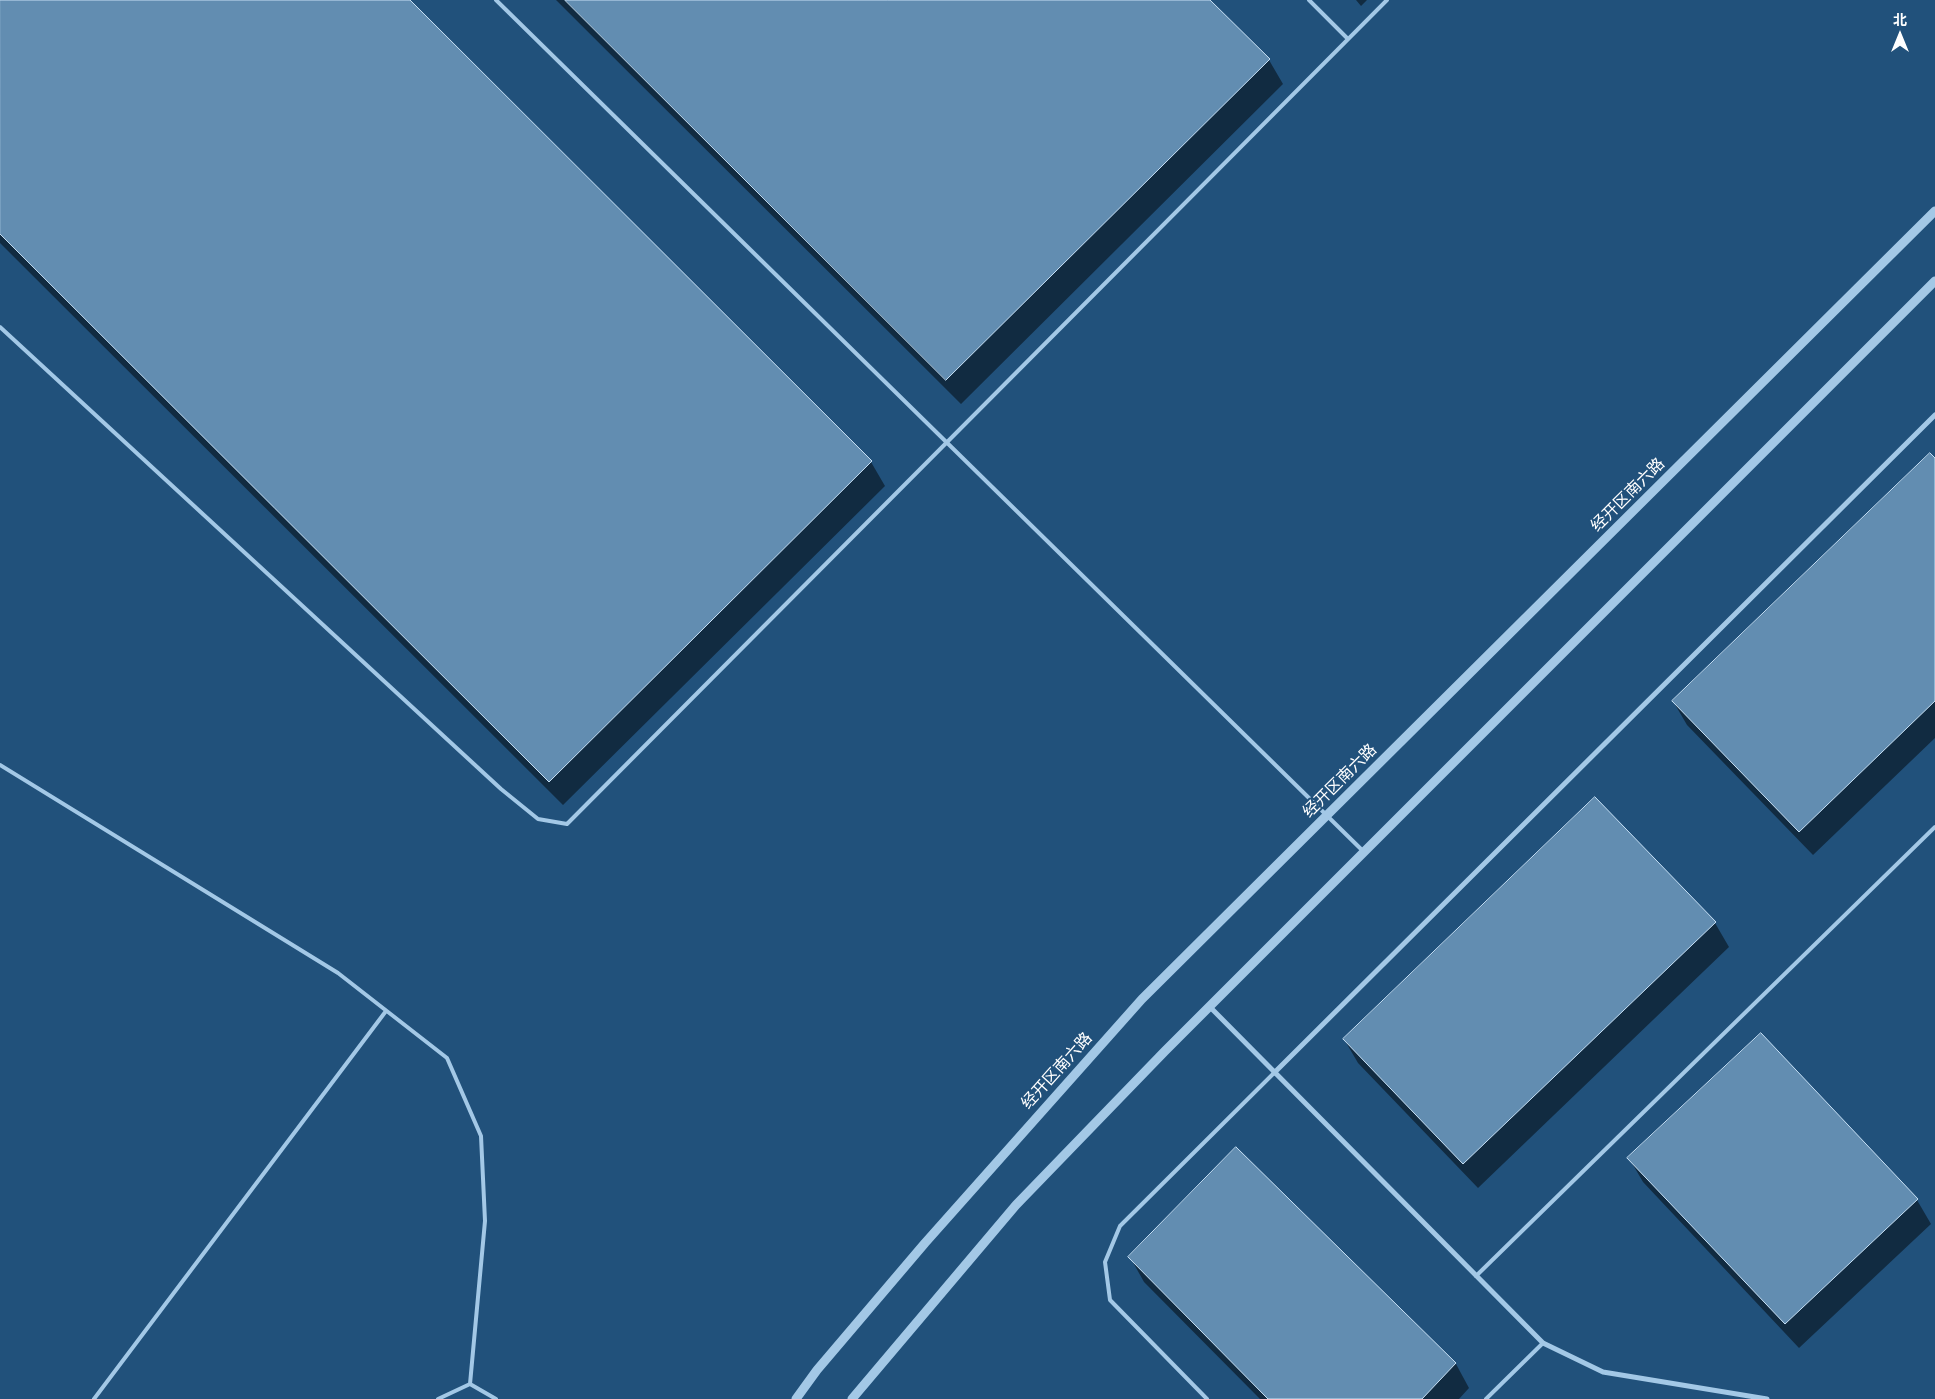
<!DOCTYPE html>
<html>
<head>
<meta charset="utf-8">
<style>
	body { margin:0 }
	#map { position:relative; width:1935px; height:1399px; overflow:hidden; background:#21517b; font-family:"Work Sans","Noto Sans SC",sans-serif }
	canvas { display:block }
	.north { position:absolute; left:1875px; top:10px; width:50px; height:50px; -webkit-text-stroke:4px #21517b; paint-order:stroke; rotate:0deg; font-size:14px; font-weight:700; line-height:20px; text-align:center; color:#fff }
	.north::after { content:''; display:block; margin:auto; width:18px; height:22px; background:#fff; clip-path:polygon(50% 0,100% 100%,50% 72%,0 100%) }
</style>
</head>
<body>
<div id="map">
<canvas width="1935" height="1399"></canvas>
<div class="north">北</div>
</div>
<script>
const context = document.querySelector('canvas').getContext('2d');
context.lineJoin = 'round';
function fill(path, color) { context.fillStyle = color; context.fill(path, 'evenodd'); }
function strokePath(path, color, width, dash) { context.strokeStyle = color; context.lineWidth = width; context.lineCap = dash ? 'butt' : 'round'; context.setLineDash(dash || []); context.stroke(path); }
function write(font, color, halo, rows, align = 'center') {
  context.font = font + ' "Work Sans","Noto Sans SC",sans-serif'; context.lineWidth = 4; context.setLineDash([]); context.textBaseline = 'middle'; context.strokeStyle = halo; context.fillStyle = color; for (const [text, x, y, turn = 0] of rows) {
    context.save(); context.translate(x, y); context.rotate((+turn || 0) * Math.PI / 180); context.textAlign = isNaN(turn) ? turn : align; if (halo) context.strokeText(text, 0, 0); context.fillText(text, 0, 0); context.restore();
  }
}
fill(new Path2D(`
	M0,0H409L871,462L885,486L563,805L0,243Z
	M556,0H1208L1269,60L1283,84L961,404Z
	M1356,0H1367L1361,6Z
	M1935,460V738L1813,855L1687,725L1673,701Z
	M1715,923L1729,947L1478,1188L1358,1063L1344,1039Z
	M1761,1035L1917,1200L1931,1224L1799,1348L1643,1182L1629,1158Z
	M1236,1148L1456,1364L1469,1388L1459,1399H1260L1144,1282L1130,1257Z`), '#0007');
const building = new Path2D(`
	M0,0H410L872,461L549,782L0,234Z
	M565,0H1210L1270,59L946,380Z
	M1930,453L1935,458V701L1799,832L1672,701Z
	M1595,797L1716,922L1463,1164L1343,1039Z
	M1761,1033L1918,1199L1785,1324L1627,1158Z
	M1236,1147L1456,1363L1422,1399H1268L1128,1257Z`);
fill(building, '#628db1');
strokePath(building, '#c7e0f5', 1);
strokePath(new Path2D(`
	M496,0L1364,852
	M1309,0L1348,39
	M0,327L501,789L538,819L567,824L1387,0
	M0,765L338,973L447,1058L481,1136L485,1221L470,1384
	M1476,1276L1935,827
	M470,1384L496,1399
	M94,1399L386,1011
	M438,1399L470,1384
	M1207,1399L1110,1300L1105,1262L1120,1226L1274,1073
	M1486,1399L1543,1343`), '#a3c8e6', 4);
strokePath(new Path2D(`
	M1209,1006L1543,1343L1603,1372L1767,1399
	M1274,1073L1935,415`), '#a3c8e6', 5);
strokePath(new Path2D(`
	M796,1399L817,1370L925,1243L1142,999L1935,211
	M852,1399L1016,1205L1165,1051L1935,281`), '#a3c8e6', 9);
write('16px', '#fff', '#21517b', [
	["经开区南六路",1628,495,-45],
	["经开区南六路",1340,781,-45],
	["经开区南六路",1057,1071,-48]
]);
</script>
</body>
</html>
